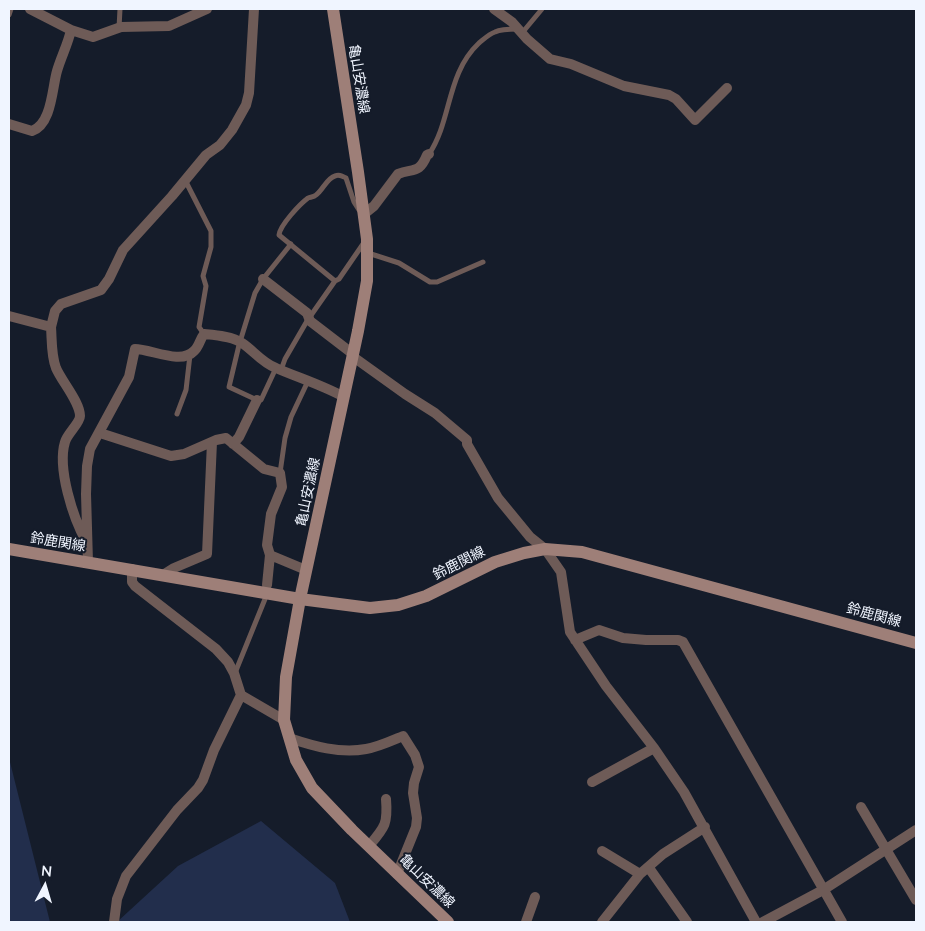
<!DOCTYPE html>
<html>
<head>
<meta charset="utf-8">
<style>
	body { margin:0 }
	#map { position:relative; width:925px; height:931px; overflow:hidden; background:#151c2a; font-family:Lato,sans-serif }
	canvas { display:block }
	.frame { position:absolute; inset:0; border:10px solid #f0f5ff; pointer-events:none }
	.north { position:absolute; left:20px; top:861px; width:50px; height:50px; -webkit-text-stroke:4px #151c2a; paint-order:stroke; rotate:6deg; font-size:14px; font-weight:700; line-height:20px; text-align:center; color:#f0f5ff }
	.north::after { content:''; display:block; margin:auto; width:18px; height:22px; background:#f0f5ff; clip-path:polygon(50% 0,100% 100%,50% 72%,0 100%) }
</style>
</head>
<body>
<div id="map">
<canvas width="925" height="931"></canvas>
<div class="frame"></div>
<div class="north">N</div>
</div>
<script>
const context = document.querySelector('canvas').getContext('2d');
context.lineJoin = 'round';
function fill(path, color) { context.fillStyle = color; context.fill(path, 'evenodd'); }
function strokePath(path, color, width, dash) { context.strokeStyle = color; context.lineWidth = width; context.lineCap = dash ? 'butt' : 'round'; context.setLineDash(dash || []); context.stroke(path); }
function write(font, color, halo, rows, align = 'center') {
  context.font = font + ' Lato,"Noto Sans JP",sans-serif'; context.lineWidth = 4; context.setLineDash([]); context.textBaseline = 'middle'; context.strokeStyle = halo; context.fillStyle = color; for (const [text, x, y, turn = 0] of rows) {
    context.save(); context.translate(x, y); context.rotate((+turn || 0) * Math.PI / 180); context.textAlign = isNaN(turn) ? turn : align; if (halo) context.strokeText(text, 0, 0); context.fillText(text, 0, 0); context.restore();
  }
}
fill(new Path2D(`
	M9,758L50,922H9Z
	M261,821L335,883L350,922H117L178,866Z`), '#222e4c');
strokePath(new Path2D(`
	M9,15L11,9
	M119,28L120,9
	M522,33L542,9
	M429,154C452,120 446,74 479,43C484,39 489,34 495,32C501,29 510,29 518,29
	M185,180L211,231V247L203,276L206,286L199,327L204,334
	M368,253L399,263L430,282H437L483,262
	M335,281L279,235C280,225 300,204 308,198C311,197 314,197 316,195C323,190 327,178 335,176C339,174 342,176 346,178L354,202L359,210
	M276,368L261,400H257L229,387L239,345L255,293L263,279L291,244
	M281,370L285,359L307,321L335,281L339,279L363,244
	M177,414L186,390L190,355
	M280,473L285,438L291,417L308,381
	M235,673L265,599`), '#6e5b57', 5);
strokePath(new Path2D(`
	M30,9L71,30L93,37L121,27L169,26L207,9
	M494,9L512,22L527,39L550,59L571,64L624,86L669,95L676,99L695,120L727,88
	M9,124L32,131C52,124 52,88 57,71C61,57 68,44 71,30
	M364,214L374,206L398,174C414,168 419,174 427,155L429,154
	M263,279L307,313L310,321L353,354
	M9,316L51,327L55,311L61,304L101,290L109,279L123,250L172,196L206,155L220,145L232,130L246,105L249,93L254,9
	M51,327C52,340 51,355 56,368C62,382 80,402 80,416C80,423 67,434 65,442C57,468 73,518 86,541
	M352,356L405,394L435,413L467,440V444L498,498L530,537L545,549L561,572L570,632L606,686L654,748L684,792L756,922
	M100,433L171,456L184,454L216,440L226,438L264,469L280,473L282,487L271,514L267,545L270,555L267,585
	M233,444L239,437L257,400
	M270,555L306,570
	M88,562L86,494L87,466L90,449L129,377L135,349C151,349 181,365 194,351C199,347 200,339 204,334C215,335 232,336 242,343C253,350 262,363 276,368C299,378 322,385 344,397
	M132,569V582L135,586L216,649L228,662L234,673L241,695L284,720
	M163,575L174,568L207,554L212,442
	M575,640L599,630L623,638L646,640H678L683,642L842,922
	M289,738C313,746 340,754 366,749C378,747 391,741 403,736L415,755L419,767L414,783L413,793L417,818L416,827L397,874
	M592,782L654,748
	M861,807L916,900
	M369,846C385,827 388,824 386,799
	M602,851L640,874
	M649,868L687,922
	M114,922L117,899L126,876L177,810L198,788L203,780L214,750L241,695
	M526,922L535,897
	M602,922L640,874L663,854L705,827
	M763,922L823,890L916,830`), '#6e5b57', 10);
strokePath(new Path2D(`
	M333,9L358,172L367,239V281L358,331L300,599L286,677L284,720L296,760L312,788L352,830L448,922
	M9,549L300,599L370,608L398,605L426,596L495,562L524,553L545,549L582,552L916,643`), '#9e7f78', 12);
write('14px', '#f0f5ff', '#151c2a', [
	["亀山安濃線",359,79,81],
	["亀山安濃線",308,492,-78],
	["鈴鹿関線",58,542,9],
	["鈴鹿関線",459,563,-27],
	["鈴鹿関線",874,615,15],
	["亀山安濃線",427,881,44]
]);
</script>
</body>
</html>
